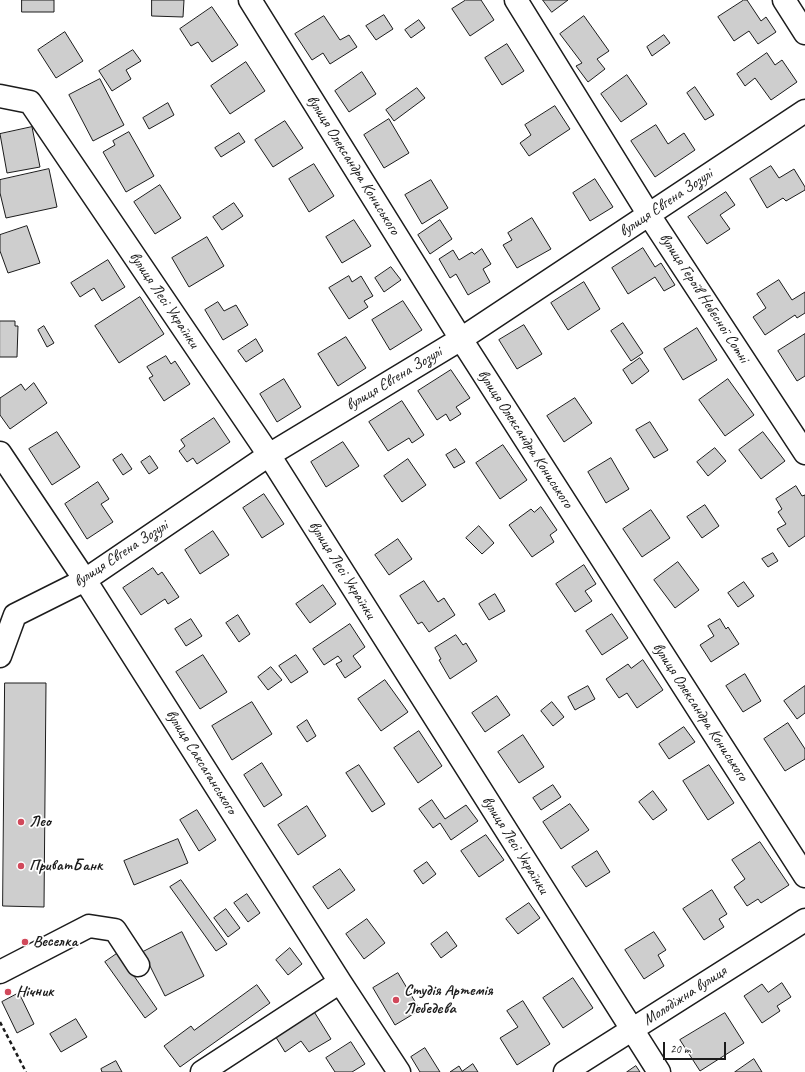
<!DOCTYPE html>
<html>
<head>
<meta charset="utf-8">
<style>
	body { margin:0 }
	#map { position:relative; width:805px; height:1072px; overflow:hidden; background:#fff; font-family:Caveat,sans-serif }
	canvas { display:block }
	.scale { position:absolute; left:663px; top:1042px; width:63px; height:18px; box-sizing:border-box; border:2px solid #1c1c1c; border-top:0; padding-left:5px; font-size:12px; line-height:14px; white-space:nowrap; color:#1c1c1c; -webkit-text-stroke:3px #fff; paint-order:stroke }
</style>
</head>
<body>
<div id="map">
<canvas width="805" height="1072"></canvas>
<div class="scale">20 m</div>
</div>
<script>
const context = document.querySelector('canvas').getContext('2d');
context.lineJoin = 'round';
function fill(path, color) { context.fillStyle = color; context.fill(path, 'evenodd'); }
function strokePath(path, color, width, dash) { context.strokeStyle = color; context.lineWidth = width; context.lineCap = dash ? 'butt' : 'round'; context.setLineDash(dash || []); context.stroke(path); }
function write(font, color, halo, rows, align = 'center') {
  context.font = font + ' Caveat,sans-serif'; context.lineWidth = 3.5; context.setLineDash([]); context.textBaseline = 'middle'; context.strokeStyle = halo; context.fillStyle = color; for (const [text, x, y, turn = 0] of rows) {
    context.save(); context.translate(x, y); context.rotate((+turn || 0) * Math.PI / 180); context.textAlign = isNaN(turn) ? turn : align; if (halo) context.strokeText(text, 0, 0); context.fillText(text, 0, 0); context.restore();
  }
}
const building = new Path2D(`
	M22,0H54V12H22Z
	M152,0H184L183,17L152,16Z
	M466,0H481L494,20L470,36L452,9Z
	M543,0H568L552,12Z
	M744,0H747L761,21L766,17L776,32L758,44L749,31L734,41L718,17Z
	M212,7L238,45L212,62L198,42L191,46L180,29Z
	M384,15L393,29L376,40L366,26Z
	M324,16L340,40L349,35L357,47L330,64L323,53L312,60L295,34Z
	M584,16L609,51L597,59L605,69L588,82L576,66L582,63L560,34Z
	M419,20L425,28L411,38L405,30Z
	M65,32L83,61L56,78L38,50Z
	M664,35L670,43L652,56L647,47Z
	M507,44L524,71L502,85L485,58Z
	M133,50L141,61L126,70L131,79L112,91L99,71Z
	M767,53L775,65L782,60L797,82L771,100L755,78L745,86L737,74Z
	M246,62L265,91L230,114L211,86Z
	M362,72L376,94L349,112L335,91Z
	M627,75L647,104L621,122L601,94Z
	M100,79L124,125L93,141L69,95Z
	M695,87L714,115L705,120L687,93Z
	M417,88L425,98L394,121L386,110Z
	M168,103L174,115L149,129L143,118Z
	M555,106L570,129L529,156L520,143L531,135L525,125Z
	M389,119L409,153L384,168L364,135Z
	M285,121L303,148L273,167L255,140Z
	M656,125L668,144L684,133L695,150L655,177L631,141Z
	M32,127L40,167L7,173L0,134Z
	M129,132L154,176L126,192L103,152L115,145L113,141Z
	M239,133L245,142L221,157L215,148Z
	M314,164L334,196L309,212L289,179Z
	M771,166L779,178L794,169L805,187V190L786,201L783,198L767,208L750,179Z
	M49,169L57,207L6,218L0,193V180Z
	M595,179L613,207L590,221L573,193Z
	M431,180L448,208L422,224L405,195Z
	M160,185L181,218L155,234L134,202Z
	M726,192L735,205L720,215L730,229L707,244L688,217Z
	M234,203L243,216L222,230L213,217Z
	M532,218L551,249L517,268L503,245L512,240L508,233Z
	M354,220L371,246L342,263L326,237Z
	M440,220L452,239L430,254L418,235Z
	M27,226L40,263L8,273L0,251V235Z
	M207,237L224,266L189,287L172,258Z
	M643,248L655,267L661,263L675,285L664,291L655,277L628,294L612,268Z
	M482,249L491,264L483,269L490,282L468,295L456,274L450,278L439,259L453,250L459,260L472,252L474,254Z
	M108,260L125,287L102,301L94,288L80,297L71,283Z
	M391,267L401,280L384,292L375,278Z
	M349,276L352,282L361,276L373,296L364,301L368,307L349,319L329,288Z
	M779,280L792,300L805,292V313L797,318L795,315L765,335L753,317L766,308L757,294Z
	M584,282L600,309L568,330L551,303Z
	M140,297L164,334L119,363L95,326Z
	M403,301L422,330L390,350L372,320Z
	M218,302L224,311L236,305L248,325L223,340L205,310Z
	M0,321H15V326H18L17,357H0Z
	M623,323L643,353L631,361L611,331Z
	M524,325L542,354L517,369L499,340Z
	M44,326L54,343L47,347L38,330Z
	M697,328L717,360L683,380L664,349Z
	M805,334V376L797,381L778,351Z
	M346,337L366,368L338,386L318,354Z
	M256,339L263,351L246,362L238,351Z
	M166,356L171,364L175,361L190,384L164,401L149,378L153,376L147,367Z
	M640,358L649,371L632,384L623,370Z
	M451,370L470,398L456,407L461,414L450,421L446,414L437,420L418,391Z
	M284,379L301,407L277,422L260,394Z
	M728,379L754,415L725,436L699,400Z
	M34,383L47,403L10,429L0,415V398L21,384L25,390Z
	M575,398L592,423L564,442L547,416Z
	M402,401L424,435L412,443L409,438L388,451L369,422Z
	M214,418L230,442L197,464L193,458L187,462L179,451L185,446L181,440Z
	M650,422L668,450L654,458L636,430Z
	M57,432L80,467L52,485L29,449Z
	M763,432L785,461L761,479L739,450Z
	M343,442L359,466L326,487L311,462Z
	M503,445L527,480L500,499L476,463Z
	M715,448L726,461L708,476L697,462Z
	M456,449L465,462L454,468L446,455Z
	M122,454L132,469L123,475L113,460Z
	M150,456L158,468L149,474L141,462Z
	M611,458L629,489L606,503L588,472Z
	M408,459L426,485L402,502L384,476Z
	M98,482L109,499L101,504L113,522L87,539L65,504Z
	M796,486L802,496L805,495V536L789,547L777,529L786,524L778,512L782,509L776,499Z
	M264,494L284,524L262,538L243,508Z
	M705,505L719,526L702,538L687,517Z
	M541,507L557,530L550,535L554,542L532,557L509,525L531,509L534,512Z
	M651,510L670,538L642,557L623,529Z
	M479,526L494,543L482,554L466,538Z
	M213,531L229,555L200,574L185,550Z
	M398,539L412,559L389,575L375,555Z
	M773,553L778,561L768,567L762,559Z
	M678,562L699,590L675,608L654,580Z
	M584,565L596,584L585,591L592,601L575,612L556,584Z
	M153,568L158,575L162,572L179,597L168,604L165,599L141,615L123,588Z
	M424,581L438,602L444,598L455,615L429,632L422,622L418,624L400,596Z
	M744,582L754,596L738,607L728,593Z
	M323,585L336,604L310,623L296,604Z
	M495,594L505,611L489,620L479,604Z
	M612,614L628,638L602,655L586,631Z
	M238,615L250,634L239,642L226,623Z
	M191,619L202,636L186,646L175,629Z
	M720,619L726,629L728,627L739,644L711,662L700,645L714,636L708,626Z
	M350,624L365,647L353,656L361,667L345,678L336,664L342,661L338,656L324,665L313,649Z
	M456,635L463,645L466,643L477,661L450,679L439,660L441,659L435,648Z
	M203,655L227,692L200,709L176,672Z
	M296,655L308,672L291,683L279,666Z
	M643,660L663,690L637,708L627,693L619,698L606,679L628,664L631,668Z
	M271,667L282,680L268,690L258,677Z
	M745,674L761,701L743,712L726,686Z
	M385,680L408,712L381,731L358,699Z
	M5,683H46L44,907L3,906Z
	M588,686L595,699L575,710L568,697Z
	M805,686V713L797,719L784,701Z
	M497,696L510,715L485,732L472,713Z
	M252,702L272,734L232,760L212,726Z
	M552,702L564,717L553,726L541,711Z
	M307,720L316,736L307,742L297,727Z
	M788,723L805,749V759L785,771L764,739Z
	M684,727L695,742L669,759L659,744Z
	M419,731L442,766L418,783L394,748Z
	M523,735L544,767L519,783L498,752Z
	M262,763L282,795L264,807L244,775Z
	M359,765L385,804L372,812L346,773Z
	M709,765L734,803L708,820L683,781Z
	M553,785L561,797L541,810L533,798Z
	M653,791L667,810L653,820L639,802Z
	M432,800L445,819L466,805L478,821L451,840L440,823L433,828L419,809Z
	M570,804L589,830L561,849L543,822Z
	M307,806L326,836L298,855L278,825Z
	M197,810L216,840L199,851L180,820Z
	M486,835L504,860L479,877L461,851Z
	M178,839L188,863L134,885L124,861Z
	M760,842L789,885L761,903L758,899L747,906L734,887L745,879L732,860Z
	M597,851L610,872L586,887L572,867Z
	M427,862L436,874L423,884L414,871Z
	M340,869L355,890L328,909L313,887Z
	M181,880L227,944L216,951L170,887Z
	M712,890L727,914L719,919L724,927L704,940L683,909Z
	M247,894L260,913L248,922L234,903Z
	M529,903L540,918L518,934L506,919Z
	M226,909L240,928L228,937L214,918Z
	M367,919L385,943L364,959L346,934Z
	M182,932L204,976L165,996L143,952Z
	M447,932L457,946L441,958L431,944Z
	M654,932L666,950L658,955L664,966L644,979L625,950Z
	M290,948L302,964L288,975L276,960Z
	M118,953L157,1009L145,1018L105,962Z
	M398,973L420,1010L395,1025L373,988Z
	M573,978L593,1008L563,1028L543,998Z
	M782,983L791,997L777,1006L780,1011L762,1023L744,996L762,984L768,992Z
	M257,985L270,1003L180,1067L164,1046L191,1026L194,1030Z
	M19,993L34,1024L17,1033L2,1002Z
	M523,1001L550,1044L517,1065L500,1038L518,1027L507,1011Z
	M313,1010L331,1039L309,1052L301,1041L285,1052L274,1034Z
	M725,1013L744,1043L700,1071L680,1040Z
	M76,1019L87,1037L61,1052L50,1034Z
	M351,1042L365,1064L352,1072H335L326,1058Z
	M425,1048L440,1072H420L411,1057Z
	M754,1059L762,1072H735Z
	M116,1061L122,1072H102L101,1069Z
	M473,1064L478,1072H450L459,1066L462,1071Z
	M636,1066L640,1072H627Z`);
fill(building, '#cecece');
strokePath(building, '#1c1c1c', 1);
const minor = new Path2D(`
	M250,0L461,339L805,876
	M516,0L649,215L805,453
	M784,0L805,33
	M0,96L30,102L269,455L659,1072
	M0,453L85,580L340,982L399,1072
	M0,656L15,615L85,580L269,455L461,339L805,111
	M0,972L89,926L115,930L138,965
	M202,1072L340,982
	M565,1072L805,920`);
strokePath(minor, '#1c1c1c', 25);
strokePath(new Path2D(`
	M0,1022L26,1072`), '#1c1c1c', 2.5, [4, 3]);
strokePath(minor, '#fff', 22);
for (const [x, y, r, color] of [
	[21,822,4,"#d1495b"],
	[21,866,4,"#d1495b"],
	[25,942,4,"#d1495b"],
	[8,992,4,"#d1495b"],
	[396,1000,4,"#d1495b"]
]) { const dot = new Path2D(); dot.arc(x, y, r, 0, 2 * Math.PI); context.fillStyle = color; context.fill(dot); strokePath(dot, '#fff', 1.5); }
write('16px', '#1c1c1c', '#fff', [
	["вулиця Олександра Кониського",353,165,58],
	["вулиця Євгена Зозулі",666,203,-34],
	["вулиця Героїв Небесної Сотні",704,298,57],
	["вулиця Лесі Українки",164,300,56],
	["вулиця Євгена Зозулі",394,379,-31],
	["вулиця Олександра Кониського",525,439,57],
	["вулиця Євгена Зозулі",121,554,-33],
	["вулиця Лесі Українки",342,570,58],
	["вулиця Олександра Кониського",700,712,57],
	["вулиця Саксаганського",201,762,58],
	["вулиця Лесі Українки",515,845,58],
	["Молодіжна вулиця",685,996,-33]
]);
write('bold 16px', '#1c1c1c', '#fff', [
	["Лео",29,822],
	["ПриватБанк",29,866],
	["Веселка",33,942],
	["Студія Артемія",404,991],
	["Лебедєва",404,1009],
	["Нічник",16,992]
], 'left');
</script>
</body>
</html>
